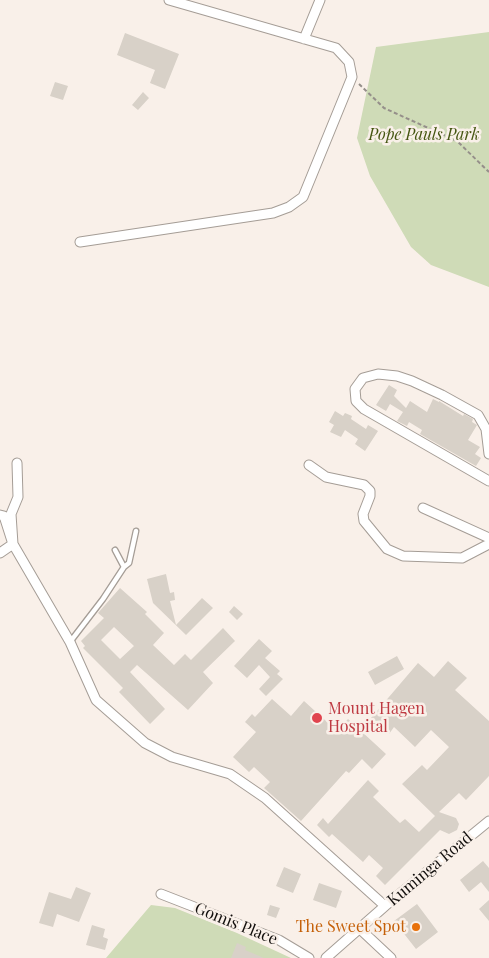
<!DOCTYPE html>
<html>
<head>
<meta charset="utf-8">
<style>
	body { margin:0 }
	canvas { display:block; background:#f9f0e9 }
</style>
</head>
<body>
<canvas width="489" height="958"></canvas>
<script>
const context = document.querySelector('canvas').getContext('2d');
context.lineJoin = 'round';
function fill(path, color) { context.fillStyle = color; context.fill(path, 'evenodd'); }
function strokePath(path, color, width, dash) { context.strokeStyle = color; context.lineWidth = width; context.lineCap = dash ? 'butt' : 'round'; context.setLineDash(dash || []); context.stroke(path); }
function write(font, color, halo, rows, align = 'center') {
  context.font = font + ' "Playfair Display",serif'; context.lineWidth = 5; context.setLineDash([]); context.textBaseline = 'middle'; context.strokeStyle = halo; context.fillStyle = color; for (const [text, x, y, turn = 0] of rows) {
    context.save(); context.translate(x, y); context.rotate((+turn || 0) * Math.PI / 180); context.textAlign = isNaN(turn) ? turn : align; if (halo) context.strokeText(text, 0, 0); context.fillText(text, 0, 0); context.restore();
  }
}
fill(new Path2D(`
	M489,32V287L431,265L411,247L370,176L357,138L376,47Z
	M151,905L175,908L237,933L291,958H106Z`), '#cfdbb7');
fill(new Path2D(`
	M125,33L179,54L165,89L150,83L155,70L117,55Z
	M55,82L68,86L63,100L50,96Z
	M143,92L149,98L138,110L132,105Z
	M389,385L397,390L394,396L406,408L410,401L427,412L433,399L439,402V401L463,416L464,414L473,419L472,422L477,425L468,440L480,447L475,454L481,458L476,466L420,434L422,430L409,422L407,426L397,421L403,412L390,404L386,411L376,405Z
	M335,411L343,416L345,413L352,416L351,419L366,429L368,425L378,431L365,451L355,444L358,439L345,430L341,437L330,432L334,425L329,422Z
	M166,574L170,593L174,592L175,600L170,601L176,625L202,598L213,608L186,635L153,603L147,579Z
	M120,588L147,612L145,614L164,633L153,645L174,665L185,654L191,660L223,628L235,641L203,672L213,683L188,710L137,665L130,672L165,709L150,724L119,692L123,688L83,648L85,646L81,641L104,618L98,613ZM114,627L134,646L120,659L101,640Z
	M234,606L243,614L237,620L229,612Z
	M259,639L272,651L265,658L280,671L277,674L283,679L266,696L259,689L270,677L259,665L247,678L234,666Z
	M397,656L404,669L375,685L368,672Z
	M448,661L467,678L455,690L489,721V776L466,800L459,793L439,812L456,818L459,824L457,830L449,834L440,830L385,885L376,876L383,868L369,855L363,862L332,834L329,837L317,825L323,818L328,824L368,780L379,791L373,797L400,823L405,819L419,832L435,816L402,784L422,765L427,770L449,747L431,730L415,747L394,727L389,734L371,718L418,663L434,677Z
	M272,699L291,716L304,701L337,731L348,719L386,754L372,769L362,759L349,773L346,771L301,821L264,788L270,782L254,767L249,772L233,757L256,732L245,722L252,714L255,717Z
	M483,861L489,868V892L481,882L469,892L460,880Z
	M284,867L301,874L293,893L276,886Z
	M319,883L342,891L336,908L313,900Z
	M76,887L91,893L79,922L57,914L53,927L39,923L49,892L71,899Z
	M489,900V921L479,909Z
	M417,904L438,932L416,949L394,921Z
	M270,905L280,908L276,918L267,915Z
	M92,925L105,929L103,937L108,939L105,950L86,945Z
	M237,943L246,947L245,950L264,958H231Z`), '#d8d1c8');
const lane = new Path2D(`
	M115,550L124,567
	M70,642L103,599L124,567L129,563L136,531`);
const street = new Path2D(`
	M304,39L320,0
	M80,242L273,213L289,207L303,197L352,77L349,62L336,48L169,0
	M489,454L486,429L478,415L442,395L412,381L397,376L378,374L363,378L355,389L356,401L364,409L489,481
	M17,463L18,497L11,514L13,544L70,642L96,700L145,743L172,757L230,774L265,798L385,906
	M309,465L326,477L364,485L370,491V496L363,514L364,521L387,549L403,556L462,558L489,544
	M423,508L489,538
	M0,515L4,516L13,544L0,553
	M161,894L279,940L309,958
	M360,929L391,958
	M326,958L385,906L489,821`);
strokePath(lane, '#a59d96', 7);
strokePath(street, '#a59d96', 11);
strokePath(new Path2D(`
	M359,84L384,108L457,141L489,172`), '#958f8a', 2, [4, 2.5]);
strokePath(lane, '#fff', 4.5);
strokePath(street, '#fff', 9);
for (const [x, y, r, color] of [
	[317,718,6,"#e0444e"],
	[416,927,5,"#e8710a"]
]) { const dot = new Path2D(); dot.arc(x, y, r, 0, 2 * Math.PI); context.fillStyle = color; context.fill(dot); strokePath(dot, '#f9f0e9', 2); }
write('italic 16px', '#455611', '#f9f0e9', [
	["Pope Pauls Park",424,135]
]);
write('16px', '#be3a42', '#f9f0e9', [
	["Mount Hagen",328,709],
	["Hospital",328,727]
], 'left');
write('16px', '#120f0d', '#f9f0e9', [
	["Kuminga Road",430,869,-40],
	["Gomis Place",236,924,22]
]);
write('16px', '#c56008', '#f9f0e9', [
	["The Sweet Spot",406,927]
], 'right');
</script>
</body>
</html>
